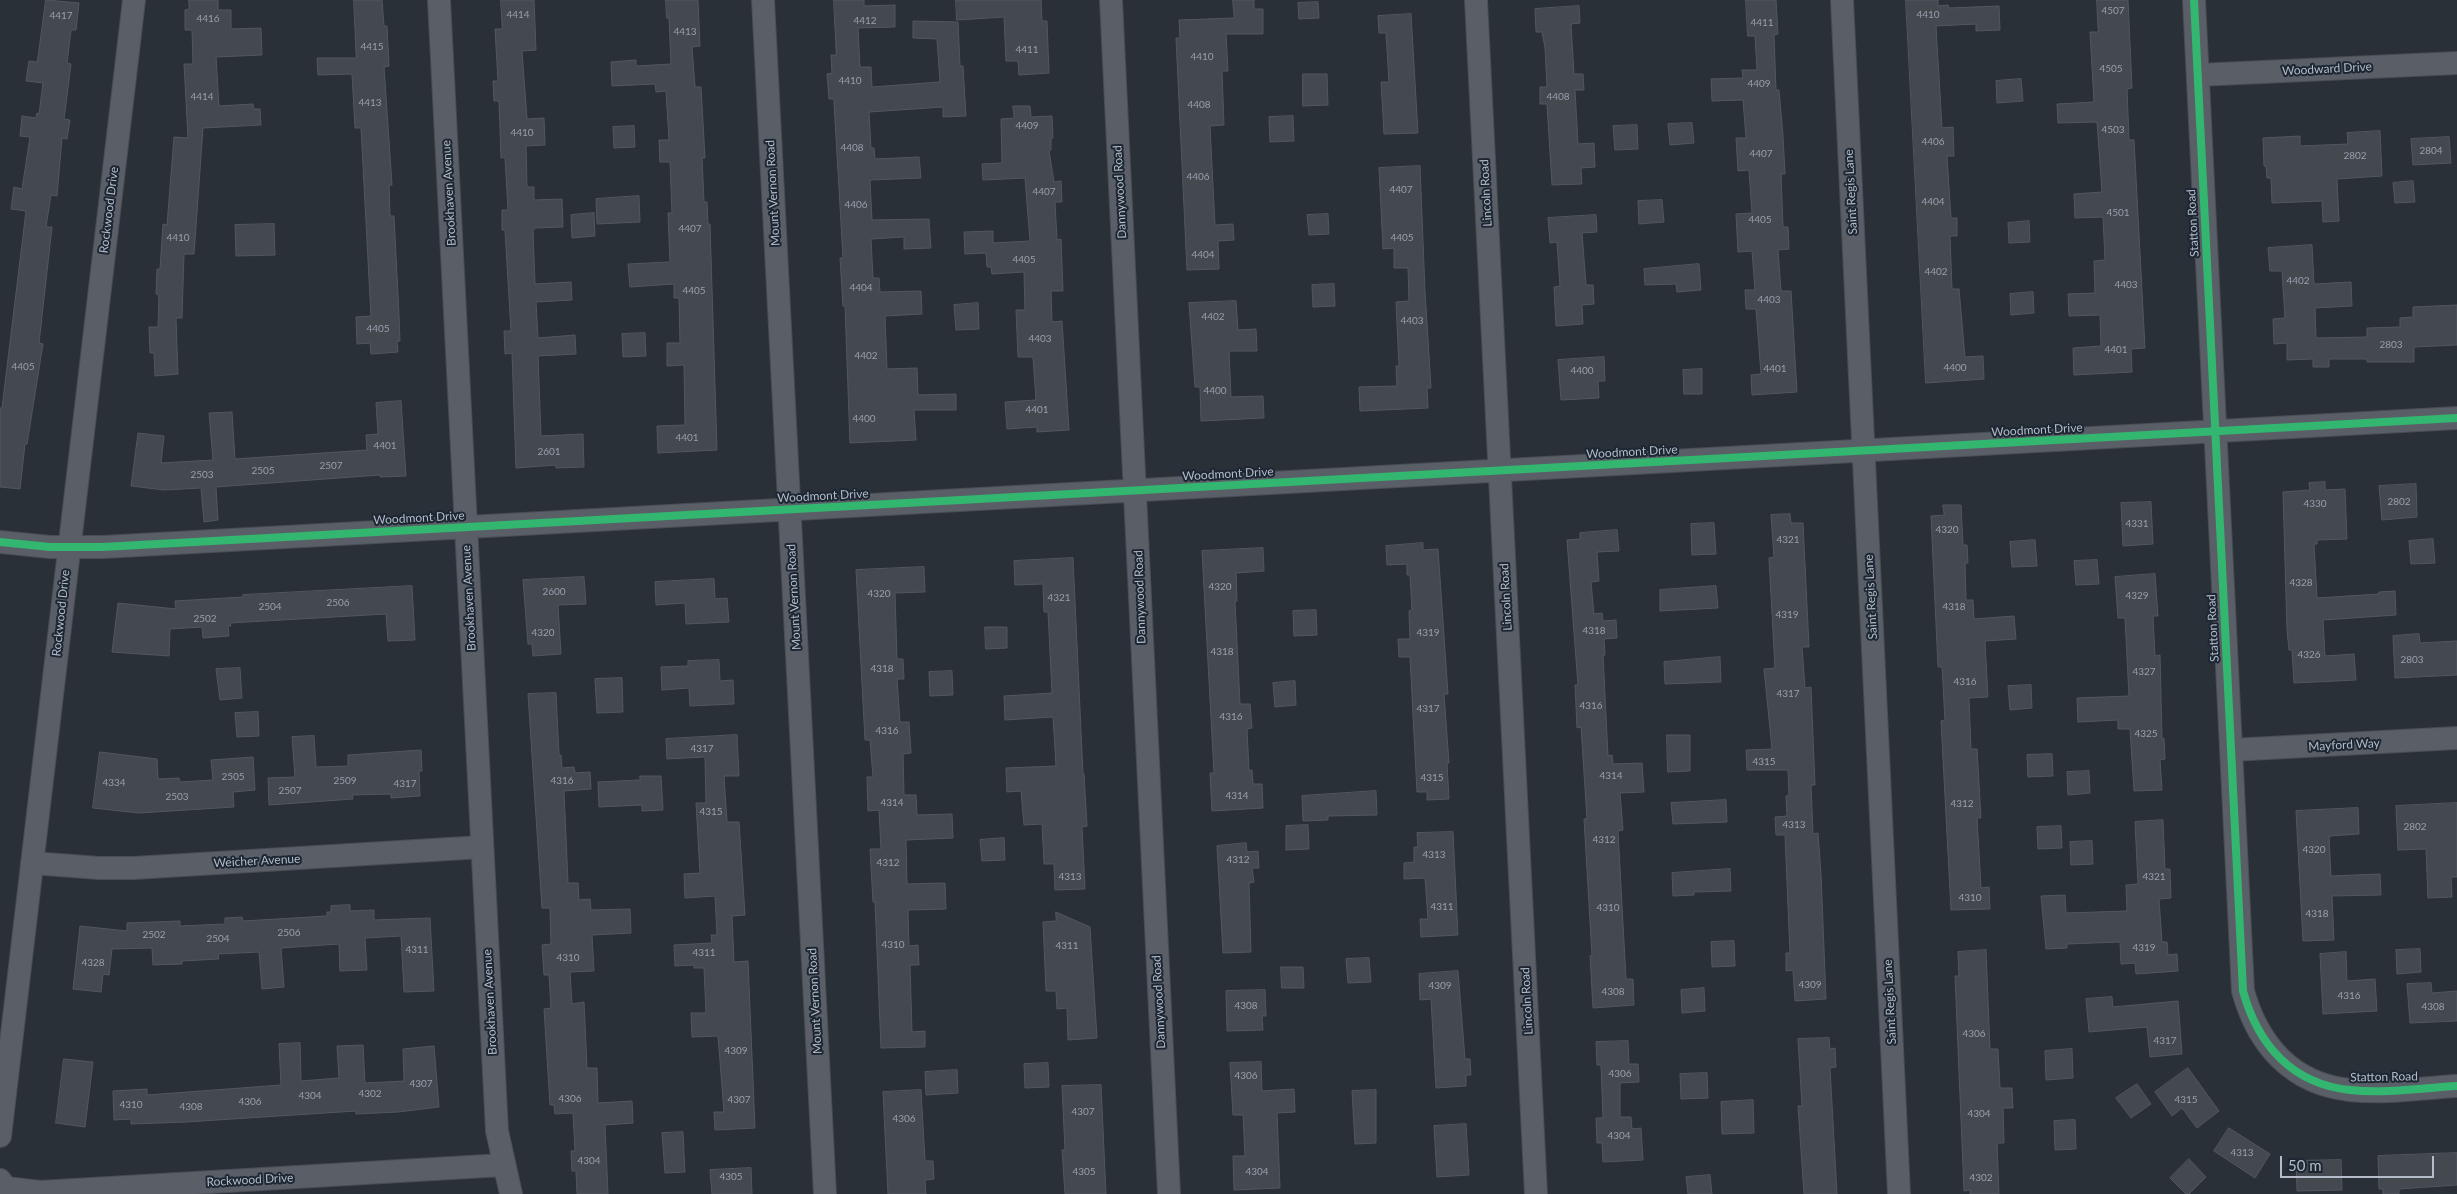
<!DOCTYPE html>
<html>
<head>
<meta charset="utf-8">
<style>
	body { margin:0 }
	#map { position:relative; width:2457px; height:1194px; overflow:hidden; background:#2a3038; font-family:Lato,sans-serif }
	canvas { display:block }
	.scale { position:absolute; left:2280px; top:1156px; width:154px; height:22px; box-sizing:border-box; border:2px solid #b4bcc9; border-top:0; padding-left:6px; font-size:15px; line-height:18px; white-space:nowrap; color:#b4bcc9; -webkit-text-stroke:4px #1d2633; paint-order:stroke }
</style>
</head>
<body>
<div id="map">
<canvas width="2457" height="1194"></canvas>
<div class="scale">50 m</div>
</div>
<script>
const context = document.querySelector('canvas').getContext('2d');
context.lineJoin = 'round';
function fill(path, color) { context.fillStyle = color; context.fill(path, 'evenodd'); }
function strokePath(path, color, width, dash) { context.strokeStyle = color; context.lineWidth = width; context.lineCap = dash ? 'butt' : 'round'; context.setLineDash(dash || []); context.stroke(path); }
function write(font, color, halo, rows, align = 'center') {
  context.font = font + ' Lato,sans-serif'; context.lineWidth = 4; context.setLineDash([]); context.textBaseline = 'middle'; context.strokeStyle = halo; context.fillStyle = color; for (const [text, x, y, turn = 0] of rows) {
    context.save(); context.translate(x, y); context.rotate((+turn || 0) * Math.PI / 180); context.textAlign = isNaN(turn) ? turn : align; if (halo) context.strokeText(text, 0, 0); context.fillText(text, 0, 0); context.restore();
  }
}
const building = new Path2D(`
	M46,0L79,3L76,30H71L67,63L71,64L64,119L70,120L67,139L62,138L57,196L51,195L46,227H52L39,343L43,344L27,444H25L20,489L0,487V408H2L26,211L11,209L14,187L22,189L30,137L20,136L22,116L36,118L37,113L39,114L43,83L26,81L29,61L37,62Z
	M189,0H218V10H231V29L261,28L262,55L216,57L219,106L253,104L254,109H260L261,125L203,128L194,254H184L182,318H176L178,374L155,376L154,353H150L149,327H158L159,295L156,294L157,269H160L163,224L167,225L174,137L188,138L184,64H193L192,30H185V10L189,9Z
	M354,0H382L384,26H387L389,66L384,67L392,185H389L390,216H394L399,315L400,341H397L398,352L371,354L370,343L357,344L356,317L371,316L361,128H355L352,74L318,75L317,58H356Z
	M501,0H534L536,50L522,51L527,119L544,118L545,145L526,146L527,187H534V200L562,199L563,227L535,228L533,231L535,284L571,282L572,300L536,302L538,338L575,335L576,354L538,356L541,436L583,434L584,467L556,468V465L516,468L512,353L505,354L504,331H511L505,230H502V210H508L505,157L501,158L499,101H494L493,81H498L495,29H502Z
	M666,0H698L700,46L692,47L695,87H701L705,158H702L704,202H707L708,224H710L717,450L658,453L657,426L685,425L684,365L667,366V343H680L679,298H674V284L630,287L628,264L670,262L668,213H672L670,162H660L659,140H669L666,91L656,92L655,84L612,86L611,62L636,60V66L671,64L669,18H667Z
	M834,0H864V6L895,5V27L858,28L860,67H871L872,87L940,82L937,39L913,38V21L958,22L960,66H963L966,116L943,117V107L869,112L871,148H874L875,159L919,157L921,178L870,180L872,220L929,219L931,248L904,249V237L871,239L873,278H879L880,292L921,291L922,314L885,316L887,369L917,368L918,395L956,394V410H914L916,440L850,443L845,306H843L840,258H843L834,102V99H829L827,74L832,73L831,55H836Z
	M956,0H1041L1042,21H1047L1049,73L1019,75L1018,61H1006L1004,17L957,20Z
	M1233,0H1254V9H1263V34H1226L1228,71H1222L1224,125L1210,126L1215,225L1233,224L1234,240L1218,241L1219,269L1187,270L1176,38H1180L1179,20L1234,18Z
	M1746,0H1776L1778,34L1774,35L1776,90H1779L1783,136L1785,174H1781L1783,227H1788L1789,249L1778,250L1781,291H1791L1797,392L1752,395L1751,375L1761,374L1756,309H1746L1745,290H1755L1752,251L1738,252L1736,214L1752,213L1749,170L1738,171L1736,138H1746L1743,100L1712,101L1711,79L1743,78L1742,70H1757L1755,36H1748Z
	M1906,0H1938V6L1948,5L1949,8L1999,6L2000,30L1976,31V24L1936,26L1942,128L1953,127L1954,156H1947L1951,218H1957V236H1950L1952,289H1959L1965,357L1983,356L1984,379L1926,383Z
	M2097,0H2128L2132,88L2127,89L2129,140H2134L2145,348L2131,349L2132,372L2074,375L2073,348L2101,346L2100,315L2069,316L2068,294L2095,293L2094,261L2105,260L2103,217L2075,218L2074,194L2102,192L2097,122L2058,123L2057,104L2094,102L2090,32H2098Z
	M1318,2L1319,18L1299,19L1298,3Z
	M1579,6L1580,23L1571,24L1574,74H1583L1584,90H1575L1578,144L1594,143L1595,167L1581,168L1582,184L1552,185L1547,104H1540V87H1547L1545,48L1542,32H1536L1535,9Z
	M1411,14L1418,133L1384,134L1381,82H1389L1386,33H1379L1378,16Z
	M1303,74H1327L1328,105L1303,106Z
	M2021,79L2023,101L1997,103L1996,81Z
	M1013,106H1030L1031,117L1052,116L1053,138H1051V150L1049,151L1054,182L1061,181L1062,202H1055L1057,240L1061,239L1063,291H1051L1052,322L1062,321L1069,430L1037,432V427L1007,429L1005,402L1036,400L1033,357H1018L1016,310H1025L1024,272L992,274L991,267H987L986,253L965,254L964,232L993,231V243L1030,241L1025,178L983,180L982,164L1002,163L1001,119L1014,118Z
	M1293,116L1294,141L1270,142L1269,117Z
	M1692,123L1694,143L1670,145L1668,124Z
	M1637,125L1638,149L1615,150L1613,126Z
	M634,126L635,147L614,148L613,127Z
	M2380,131L2382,176L2337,179L2339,221L2323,222L2322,201L2272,203L2271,178H2267L2266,166H2264L2263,138L2300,136V146L2348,144L2347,133Z
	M2449,137L2451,163L2413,165L2411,139Z
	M1420,166L1425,291L1431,388H1427L1428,408L1360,411L1359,387L1397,386L1396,366H1399L1396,302L1409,301L1408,268H1394V248L1383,249L1379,168Z
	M2413,181L2415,202L2395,203L2393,183Z
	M639,196L640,222L597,224L596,199Z
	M1662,200L1664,222L1639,224L1638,201Z
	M594,213L595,236L572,238L571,215Z
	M1328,214L1329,234L1309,235L1307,215Z
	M1596,215L1597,232L1582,233L1586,285H1593L1594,304L1582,305L1583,324L1556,326L1554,287L1560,286L1557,242L1550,243L1548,218Z
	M2029,221L2030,242L2009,243L2008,223Z
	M274,224L275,255L236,256L235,225Z
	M2312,245L2314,284L2351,282L2352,306L2315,308L2316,338L2367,337V328L2400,327V318L2413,317V307L2457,305V345L2414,347V362H2367V359H2329V367H2313V359L2287,360V343L2274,344L2273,319L2285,318L2282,271H2270L2268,248Z
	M1699,264L1701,290L1677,292L1676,284L1645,285L1644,269Z
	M1334,284L1335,306L1313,307L1312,285Z
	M2033,292L2034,313L2011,315L2010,294Z
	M1236,301L1238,330L1256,329L1257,351H1229L1231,397L1263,396L1264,418L1201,421L1200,387H1195L1189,303Z
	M978,303L979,329L956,330L954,305Z
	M645,333L646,356L623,357L622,334Z
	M1604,357L1605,381H1598L1599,398L1561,400L1558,360Z
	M1702,369V394H1684L1683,370Z
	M401,401L406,476L380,477V475L216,487L218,520L204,522L201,488L164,490L131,486L138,433L164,436L161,463L213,460L209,413L232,412L235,459L367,450L366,435L378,434L376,403Z
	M2325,482V490L2345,489L2347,539L2317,540V544H2314L2317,598L2379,594V592L2395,591L2396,615L2323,620L2325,656L2354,654L2356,680L2294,683L2292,650H2289L2287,630L2283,492L2310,490L2309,483Z
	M2416,484L2417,517L2382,520L2379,486Z
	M2151,502L2153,544L2123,546L2121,503Z
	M1943,505H1961L1963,545H1967L1968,563H1965L1966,600H1973L1974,619L2014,616L2016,639L1985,641L1988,697L1969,698L1971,749H1977L1981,818H1977L1981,888L1989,887L1990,909L1951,910L1941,721L1945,720L1942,667H1938L1931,516L1944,515Z
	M1790,514L1791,523H1803L1809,647H1802L1805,688L1811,687L1815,785H1811L1813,834L1818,833L1821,874L1826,999L1795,1001L1793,970L1786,971V953H1790L1785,835H1776L1775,817L1787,816L1786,796L1789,795L1788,770H1747L1746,750L1772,749L1764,669L1775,668L1769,558L1774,557L1771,515Z
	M1714,523L1716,554L1692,555L1691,524Z
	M1617,530L1619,551L1597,552L1599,581L1591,582L1594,614L1602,613L1603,621L1616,620L1617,638L1604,639L1605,655H1603L1608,756L1612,755L1613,764L1642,763L1644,792L1620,793L1623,830L1618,831L1626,979H1633L1634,1005L1593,1008L1590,956L1592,955L1584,819H1587L1581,727L1577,728L1575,685H1578L1567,540L1580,539V533Z
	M2433,539L2435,563L2411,564L2409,541Z
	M2035,540L2037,566L2012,567L2010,542Z
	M1423,543V550L1438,549L1448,694H1444L1449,763H1447L1449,799L1427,800V792H1417L1410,657H1399L1398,639H1410L1409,611L1412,610L1410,575H1407V564L1387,565L1386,546Z
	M1263,548L1264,571L1236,573L1237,601L1235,602L1240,704H1250L1252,728L1247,729L1249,771L1252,770L1253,784H1262L1263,808L1212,811L1210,773H1214L1202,551Z
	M1073,558L1083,774H1084L1087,826L1082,827L1085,889L1055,890L1054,864H1044L1042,824L1024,825L1021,791L1007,792L1006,768L1056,766L1053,717L1005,720L1004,696L1052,693L1048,612H1044L1043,584L1015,585L1014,561Z
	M2097,560L2099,584L2076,585L2074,561Z
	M924,567L925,592L895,593L897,659H903L904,679H897L900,722H909L911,753L903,754L904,795H916L917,815L952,814L953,838L906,840L907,884L945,883L946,909L908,910L909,946L918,945L919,965H910L912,1032L925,1031V1047L881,1048L875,902H873L870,849H881L879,810L868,811L867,777H873L870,740H865L856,570Z
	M2155,574L2158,616H2153L2155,656L2160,655L2162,739L2164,738L2165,759L2160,760L2162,790L2134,791L2130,729H2118V720L2078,722L2077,698L2129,696L2125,618H2118L2115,577Z
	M584,577L586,604L558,605L561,654L533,656L532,644H528L523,580Z
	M714,579L715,599L727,598L729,622L686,624L685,603L656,605L655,582Z
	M412,586L415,640L388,641L386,614L230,623L231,626H228L229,636L203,638L202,627L170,629L169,656L112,652L118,603L176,609L175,601L243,597V595Z
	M1716,586L1718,608L1660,611V590Z
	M1316,610L1317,635L1294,636L1293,611Z
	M985,627H1007V648L986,649Z
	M2419,634L2420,643L2457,641V675L2395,678L2393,636Z
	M1720,657L1721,682L1665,684L1664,662Z
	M719,660L720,681L733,680L734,704L690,706L689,688L662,690L661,667L688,666V661Z
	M240,668L242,698L220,700L216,669Z
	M952,671L953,695L930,696L929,672Z
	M622,678L623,712L597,713L595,679Z
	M1295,681L1296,705L1275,707L1273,683Z
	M2031,685L2032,708L2010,710L2008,686Z
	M556,693L559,755H561L562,768L574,767L575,773L590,772L591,789L564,791L568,883H578L579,900L590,899L591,910L630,909L631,933L592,935L594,971L570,972L572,1004L584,1002L587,1068H597L598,1103L632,1101L633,1123L605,1125L608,1194H577L576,1171H572L571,1151H575L573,1113L555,1114L554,1105H550L544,1009L551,1008L549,975H544L542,945L551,944L550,908H542L528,694Z
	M258,712L259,736L237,737L235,713Z
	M737,735L739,776H724L727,822H739L745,915L732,916L734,962L748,961L755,1128L715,1130L714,1112H724L718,1036L692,1037L691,1013H706L704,968H694V965L675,966L674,945L712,943L711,935H717L715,896L685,898L684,874L700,873L696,803H706L705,757L667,759L666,739Z
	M1667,735H1690V771L1668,772Z
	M314,736L316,767L348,766V755L421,750L422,771H419L420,796L391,798V794L352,795L353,799L269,805L268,778L295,777L292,737Z
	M100,752L157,759L158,779L179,778L180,782L213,780L211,760L253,757L255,790L233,792L234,807L139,813L93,808Z
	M2052,754L2053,776L2028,777L2027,755Z
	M2089,771L2090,793L2068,795L2067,772Z
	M640,776H661L663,810L642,811V805L599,807L598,782L640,780Z
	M1376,791L1377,815L1328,816V820L1303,821L1302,796Z
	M1726,800L1727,822L1673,824L1671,803Z
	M2457,803V877H2451L2452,897L2428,898L2426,849L2398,850L2396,806Z
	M2358,808L2359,834L2329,836L2331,876L2380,874L2381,895L2332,896L2334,940L2303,941L2296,811Z
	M2163,820L2165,869H2170L2171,898L2159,899L2162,942H2167L2168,955L2177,954L2178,971L2136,974L2135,963L2121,964L2120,942L2067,944V948L2046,949L2041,896L2065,895L2066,913L2127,911L2126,885L2138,884L2135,822Z
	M1308,825L1309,849L1286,850V826Z
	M2061,826L2062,848L2038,849L2037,827Z
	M1453,832L1458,935L1421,937L1420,919H1428L1425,878L1404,879V863L1414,862V847H1418L1417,833Z
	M1004,838L1005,860L982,861L980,840Z
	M2092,841L2093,864L2071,865L2070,842Z
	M1246,843L1247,852L1258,851L1259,868H1252L1254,882L1249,883L1251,952L1223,953L1217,846Z
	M1730,869L1731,891L1694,892V895L1673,896L1672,873Z
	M350,905V911L374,910V920L430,918L434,991L404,992L401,936L365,938L367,970L340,971L339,944L281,948L284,987L262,989L259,952L218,954L219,959L182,961V964L153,965L152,948L112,949L109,975L103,974L101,992L73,989L80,926L127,931V923L180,921V926L225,924V918L242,917L243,921L327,916V912H331V906Z
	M1056,912L1090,927L1097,1038L1068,1040L1067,1008L1057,1009L1056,991H1046L1043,922L1056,921Z
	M1734,941L1735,966L1712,967L1711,942Z
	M2420,949L2421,972L2397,974L2396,950Z
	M1986,950L1990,1049H1998L2000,1088H2012L2013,1108H2003L2004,1143H1997L1999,1194H1970V1190L1964,1191L1955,976H1959L1958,952Z
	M2346,952L2347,981L2375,979L2377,1011L2323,1014L2320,954Z
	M1369,958L1371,982L1348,983L1346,959Z
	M1281,967H1303L1304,988H1282Z
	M1458,971L1465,1059H1470L1471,1075H1466V1086L1436,1088L1431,999L1420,1000L1419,974Z
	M2431,983L2432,993L2457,991V1021L2410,1023L2407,984Z
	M1704,988L1705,1011L1682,1013L1681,990Z
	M1265,990L1266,1016H1262L1263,1030L1227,1031L1226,991Z
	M2112,997L2113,1007L2178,1001L2182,1054L2150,1057L2147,1027L2089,1032L2086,999Z
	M1829,1038L1830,1049L1835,1048L1836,1067L1830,1068L1837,1194H1804L1798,1106H1802L1798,1039Z
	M1628,1041L1629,1064H1638L1639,1082L1620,1083V1117H1631L1632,1129L1641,1128L1643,1160L1603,1162L1602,1143H1597L1596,1118H1603L1601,1065H1597L1596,1042Z
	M300,1043L301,1081L339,1078L337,1046L363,1045L365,1083L404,1081L403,1049L434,1046L439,1107L398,1112L356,1114V1111L186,1122L131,1124V1119L114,1120L113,1091L147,1089V1095L281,1085L279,1044Z
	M2072,1049L2073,1078L2046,1080L2045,1051Z
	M64,1059L93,1062L85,1127L56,1123Z
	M1261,1062L1262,1091L1294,1089L1295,1112L1277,1113L1280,1188L1234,1190L1233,1156H1245L1243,1115H1233L1230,1063Z
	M1048,1063L1049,1087L1025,1088L1024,1064Z
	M2188,1068L2219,1111L2197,1128L2182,1108L2172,1116L2155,1092Z
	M957,1070L958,1093L926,1095L925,1072Z
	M1707,1073L1708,1098L1681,1099L1680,1074Z
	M2137,1084L2151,1104L2131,1118L2116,1098Z
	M1101,1085L1106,1194H1065L1062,1150H1065L1062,1086Z
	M921,1090L925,1161H933L934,1179L925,1180L926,1194H888L883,1092Z
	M1376,1090V1143L1355,1144L1352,1091Z
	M1753,1100L1754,1133L1722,1134L1721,1102Z
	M2075,1120L2076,1149L2055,1150L2054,1121Z
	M1466,1124L1469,1175L1437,1177L1434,1126Z
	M2229,1128L2270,1154L2255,1178L2214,1151Z
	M683,1132L685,1172L665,1173L662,1133Z
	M2457,1153V1185L2399,1189V1194H2383V1189H2379L2378,1156Z
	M2189,1159L2206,1177L2189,1194H2186L2170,1178Z
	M2341,1160L2342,1190L2297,1191L2296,1161Z
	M751,1168L752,1194H712L710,1170Z
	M1710,1175L1712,1194H1688L1686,1177Z`);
fill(building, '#444950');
strokePath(building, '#52575f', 1);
const minor = new Path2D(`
	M439,0L497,1131L511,1194
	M763,0L825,1194
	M1111,0L1169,1194
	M1476,0L1536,1194
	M1842,0L1899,1194
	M2194,0L2243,991C2258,1045 2292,1084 2350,1090C2385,1094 2422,1088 2457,1086
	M2198,75L2457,63
	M0,542L50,547H103L2457,418
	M2231,750L2457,738
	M32,863L99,868H134L482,847
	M0,1136L134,0
	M0,1180L6,1188L40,1192L503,1165`);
strokePath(minor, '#484c53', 24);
strokePath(minor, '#5a5e66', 22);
strokePath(new Path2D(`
	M2194,0L2243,991C2258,1045 2292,1084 2350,1090C2385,1094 2422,1088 2457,1086
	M0,542L50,547H103L2457,418`), '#33b770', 8);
write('10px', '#989fab', null, [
	["4507",2113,11],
	["4414",518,15],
	["4410",1928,15],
	["4417",61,16],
	["4416",208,19],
	["4412",865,21],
	["4411",1762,23],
	["4413",685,32],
	["4415",372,47],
	["4411",1027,50],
	["4410",1202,57],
	["4505",2111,69],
	["4410",850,81],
	["4409",1759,84],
	["4414",202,97],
	["4408",1558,97],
	["4413",370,103],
	["4408",1199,105],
	["4409",1027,126],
	["4503",2113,130],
	["4410",522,133],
	["4406",1933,142],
	["4408",852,148],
	["2804",2431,151],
	["4407",1761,154],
	["2802",2355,156],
	["4406",1198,177],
	["4407",1401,190],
	["4407",1044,192],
	["4404",1933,202],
	["4406",856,205],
	["4501",2118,213],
	["4405",1760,220],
	["4407",690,229],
	["4410",178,238],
	["4405",1402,238],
	["4404",1203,255],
	["4405",1024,260],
	["4402",1936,272],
	["4402",2298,281],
	["4403",2126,285],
	["4404",861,288],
	["4405",694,291],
	["4403",1769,300],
	["4402",1213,317],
	["4403",1412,321],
	["4405",378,329],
	["4403",1040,339],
	["2803",2391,345],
	["4401",2116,350],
	["4402",866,356],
	["4405",23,367],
	["4400",1955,368],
	["4401",1775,369],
	["4400",1582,371],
	["4400",1215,391],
	["4401",1037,410],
	["4400",864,419],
	["4401",687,438],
	["4401",385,446],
	["2601",549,452],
	["2507",331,466],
	["2505",263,471],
	["2503",202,475],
	["2802",2399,502],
	["4330",2315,504],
	["4331",2137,524],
	["4320",1947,530],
	["4321",1788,540],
	["4328",2301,583],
	["4320",1220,587],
	["2600",554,592],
	["4320",879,594],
	["4329",2137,596],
	["4321",1059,598],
	["2506",338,603],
	["2504",270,607],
	["4318",1954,607],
	["4319",1787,615],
	["2502",205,619],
	["4318",1594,631],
	["4320",543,633],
	["4319",1428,633],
	["4318",1222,652],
	["4326",2309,655],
	["2803",2412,660],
	["4318",882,669],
	["4327",2144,672],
	["4316",1965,682],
	["4317",1788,694],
	["4316",1591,706],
	["4317",1428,709],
	["4316",1231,717],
	["4316",887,731],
	["4325",2146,734],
	["4317",702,749],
	["4315",1764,762],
	["4314",1611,776],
	["2505",233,777],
	["4315",1432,778],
	["2509",345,781],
	["4316",562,781],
	["4334",114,783],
	["4317",405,784],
	["2507",290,791],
	["4314",1237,796],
	["2503",177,797],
	["4314",892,803],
	["4312",1962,804],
	["4315",711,812],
	["4313",1794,825],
	["2802",2415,827],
	["4312",1604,840],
	["4320",2314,850],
	["4313",1434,855],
	["4312",1238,860],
	["4312",888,863],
	["4313",1070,877],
	["4321",2154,877],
	["4310",1970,898],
	["4311",1442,907],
	["4310",1608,908],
	["4318",2317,914],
	["2506",289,933],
	["2502",154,935],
	["2504",218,939],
	["4310",893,945],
	["4311",1067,946],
	["4319",2144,948],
	["4311",417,950],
	["4311",704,953],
	["4310",568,958],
	["4328",93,963],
	["4309",1810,985],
	["4309",1440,986],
	["4308",1613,992],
	["4316",2349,996],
	["4308",1246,1006],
	["4308",2433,1007],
	["4306",1974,1034],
	["4317",2165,1041],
	["4309",736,1051],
	["4306",1620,1074],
	["4306",1246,1076],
	["4307",421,1084],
	["4302",370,1094],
	["4304",310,1096],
	["4306",570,1099],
	["4307",739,1100],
	["4315",2186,1100],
	["4306",250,1102],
	["4310",131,1105],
	["4308",191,1107],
	["4307",1083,1112],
	["4304",1979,1114],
	["4306",904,1119],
	["4304",1619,1136],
	["4313",2242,1153],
	["4304",589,1161],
	["4305",1084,1172],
	["4304",1257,1172],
	["4305",731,1177],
	["4302",1981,1178]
]);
write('12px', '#b4bcc9', '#1d2633', [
	["Woodward Drive",2327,69,-3],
	["Dannywood Road",1120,192,-93],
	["Saint Regis Lane",1851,192,-93],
	["Brookhaven Avenue",449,193,-93],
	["Mount Vernon Road",773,193,-93],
	["Lincoln Road",1486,193,-93],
	["Rockwood Drive",109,210,-83],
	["Statton Road",2193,223,-93],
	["Woodmont Drive",2037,430,-3],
	["Woodmont Drive",1632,452,-3],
	["Woodmont Drive",1228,474,-3],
	["Woodmont Drive",823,496,-3],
	["Woodmont Drive",419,518,-3],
	["Mount Vernon Road",794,597,-93],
	["Dannywood Road",1140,597,-92],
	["Lincoln Road",1506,597,-93],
	["Saint Regis Lane",1871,597,-93],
	["Brookhaven Avenue",469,598,-93],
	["Rockwood Drive",61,613,-84],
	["Statton Road",2213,628,-93],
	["Mayford Way",2344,745,-3],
	["Weicher Avenue",257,861,-3],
	["Mount Vernon Road",815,1001,-93],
	["Lincoln Road",1527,1001,-93],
	["Brookhaven Avenue",490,1002,-93],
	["Dannywood Road",1159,1002,-93],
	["Saint Regis Lane",1890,1002,-93],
	["Statton Road",2384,1077,-1],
	["Rockwood Drive",250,1180,-3]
]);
</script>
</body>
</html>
